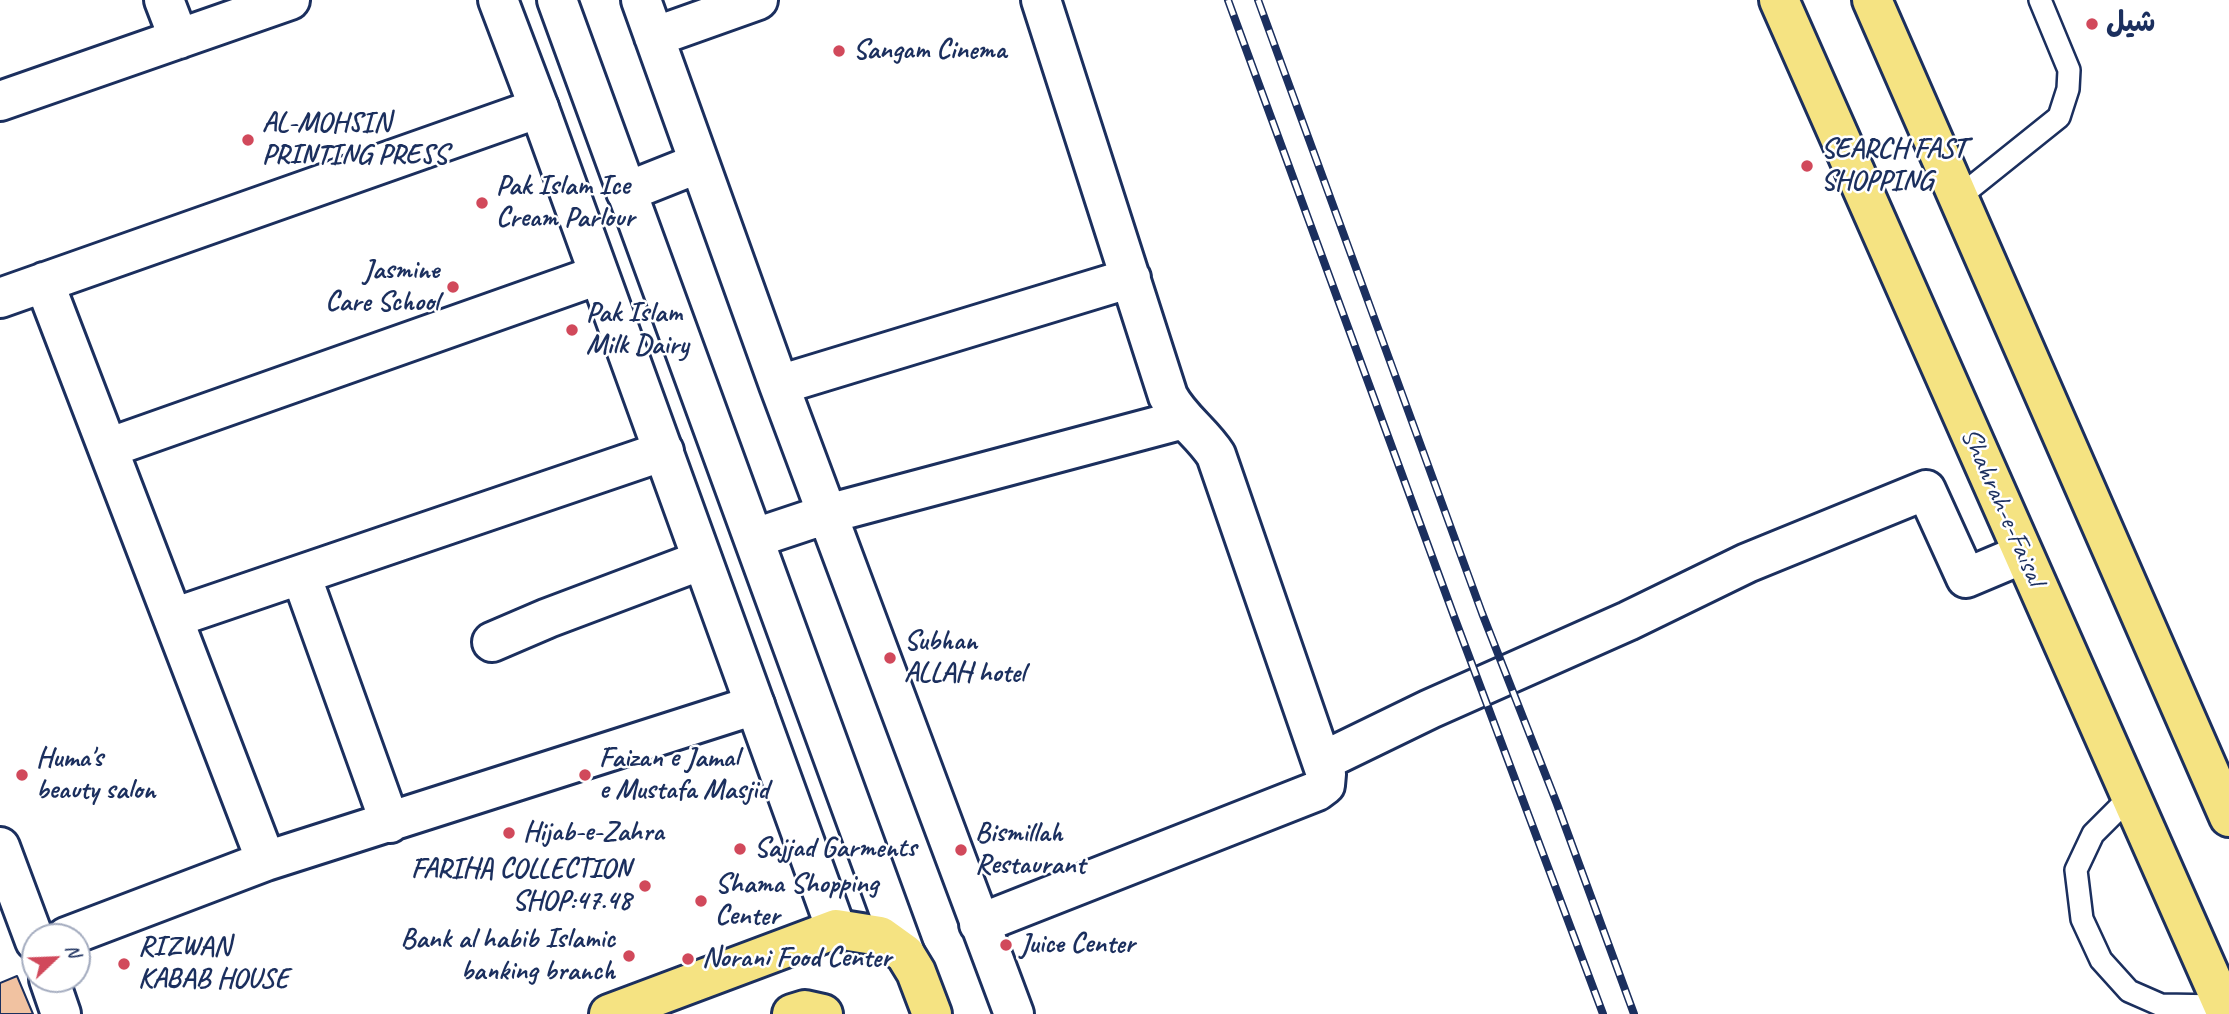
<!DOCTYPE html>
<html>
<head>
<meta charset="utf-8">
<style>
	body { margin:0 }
	#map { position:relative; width:2229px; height:1014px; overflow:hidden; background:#fff; font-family:Caveat,sans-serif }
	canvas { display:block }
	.north { position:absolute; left:21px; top:923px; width:70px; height:70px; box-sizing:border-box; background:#fff; border:2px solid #a4acbf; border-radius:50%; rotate:67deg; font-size:19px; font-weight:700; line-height:28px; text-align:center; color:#1b2f5e }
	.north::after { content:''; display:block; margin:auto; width:24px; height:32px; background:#d1495b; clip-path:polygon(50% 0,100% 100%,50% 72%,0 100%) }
</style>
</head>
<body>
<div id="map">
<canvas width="2229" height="1014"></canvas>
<div class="north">N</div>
</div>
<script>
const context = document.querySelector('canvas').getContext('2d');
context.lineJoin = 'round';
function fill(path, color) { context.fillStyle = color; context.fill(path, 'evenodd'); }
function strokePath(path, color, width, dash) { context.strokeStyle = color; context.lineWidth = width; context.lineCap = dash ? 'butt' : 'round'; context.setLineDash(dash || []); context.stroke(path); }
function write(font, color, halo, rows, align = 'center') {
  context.font = font + ' Caveat,"Playpen Sans Arabic",sans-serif'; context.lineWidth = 5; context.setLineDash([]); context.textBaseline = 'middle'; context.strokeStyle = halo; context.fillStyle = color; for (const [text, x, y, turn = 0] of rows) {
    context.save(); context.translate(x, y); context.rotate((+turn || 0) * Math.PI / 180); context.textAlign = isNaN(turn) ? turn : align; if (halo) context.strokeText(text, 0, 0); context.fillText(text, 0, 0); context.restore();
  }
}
const building = new Path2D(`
	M17,976L33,1014H0V983Z`);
fill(building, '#f1c2a1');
strokePath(building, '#1b2f5e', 2);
const lane = new Path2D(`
	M1958,198L2059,117L2068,89L2069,70L2040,0
	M2130,797L2093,834L2076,870L2082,919L2101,960L2129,991L2161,1005L2223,1006`);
const street = new Path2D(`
	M164,0L179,39
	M641,0L779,385L1014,1014
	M654,37L758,0
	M0,101L290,0
	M626,192L699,163
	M44,282L266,861L66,937
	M0,298L539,108
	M779,385L1131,278
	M108,448L598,275
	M755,538L827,514L1184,419
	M301,575L390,823
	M173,618L664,451
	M492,642L548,618L702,560
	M1323,761L1430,709L1628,621L1747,563L1926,490L1966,578L2023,554
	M0,847L35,941
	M266,861L755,705
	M979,924L1317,791L1325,785L1326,774L1216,455C1202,433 1180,419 1168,396L1041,0
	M49,979L61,1014`);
const secondary = new Path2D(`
	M498,0L539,108L836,929
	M557,0L905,954`);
const primary = new Path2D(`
	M609,1014L836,929L880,936L905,954L916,972L932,1014
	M792,1014L805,1010L823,1014`);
const highway = new Path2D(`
	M1779,0L2227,1014
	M1872,0L2229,817`);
strokePath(lane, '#1b2f5e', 26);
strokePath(street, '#1b2f5e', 44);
strokePath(secondary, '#1b2f5e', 44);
strokePath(primary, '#1b2f5e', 44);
strokePath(highway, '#1b2f5e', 44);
strokePath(lane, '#fff', 21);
strokePath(street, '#fff', 38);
strokePath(secondary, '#fff', 38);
strokePath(primary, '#f5e382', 38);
strokePath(highway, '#f5e382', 38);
const rail = new Path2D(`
	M1228,0L1455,619L1603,1014
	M1258,0L1482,613L1557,804L1634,1014`);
strokePath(rail, '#1b2f5e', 8);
strokePath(rail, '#fff', 5, [16]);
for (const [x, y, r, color] of [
	[2092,24,7,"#d1495b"],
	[839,51,7,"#d1495b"],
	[248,140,7,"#d1495b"],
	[1807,166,7,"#d1495b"],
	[482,203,7,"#d1495b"],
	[453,287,7,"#d1495b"],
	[572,330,7,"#d1495b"],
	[890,658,7,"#d1495b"],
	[22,775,7,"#d1495b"],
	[585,775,7,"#d1495b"],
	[509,833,7,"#d1495b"],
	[740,849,7,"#d1495b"],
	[961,850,7,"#d1495b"],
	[645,886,7,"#d1495b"],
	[701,901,7,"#d1495b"],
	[1006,945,7,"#d1495b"],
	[629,956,7,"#d1495b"],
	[688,959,7,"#d1495b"],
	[124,964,7,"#d1495b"]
]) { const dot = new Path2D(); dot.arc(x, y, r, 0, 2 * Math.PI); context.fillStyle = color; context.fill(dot); strokePath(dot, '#fff', 2.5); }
write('bold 28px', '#1b2f5e', '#fff', [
	["شیل",2106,24],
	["Sangam Cinema",853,51],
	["AL-MOHSIN",262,124],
	["PRINTING PRESS",262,156],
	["SEARCH FAST",1821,150],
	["SHOPPING",1821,182],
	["Pak Islam Ice",496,187],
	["Cream Parlour",496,219],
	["Jasmine",439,271,"right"],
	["Care School",439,303,"right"],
	["Pak Islam",586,314],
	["Milk Dairy",586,346],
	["Subhan",904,642],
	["ALLAH hotel",904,674],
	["Huma's",36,759],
	["beauty salon",36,791],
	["Faizan e Jamal",599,759],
	["e Mustafa Masjid",599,791],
	["Hijab-e-Zahra",523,833],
	["Bismillah",975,834],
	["Restaurant",975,866],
	["Sajjad Garments",754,849],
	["FARIHA COLLECTION",631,870,"right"],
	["SHOP:47.48",631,902,"right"],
	["Shama Shopping",715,885],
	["Center",715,917],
	["Bank al habib Islamic",615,940,"right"],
	["banking branch",615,972,"right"],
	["Juice Center",1020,945],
	["RIZWAN",138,948],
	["KABAB HOUSE",138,980],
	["Norani Food Center",702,959]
], 'left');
write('28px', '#1b2f5e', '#fff', [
	["Shahrah-e-Faisal",2002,507,66]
]);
</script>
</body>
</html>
